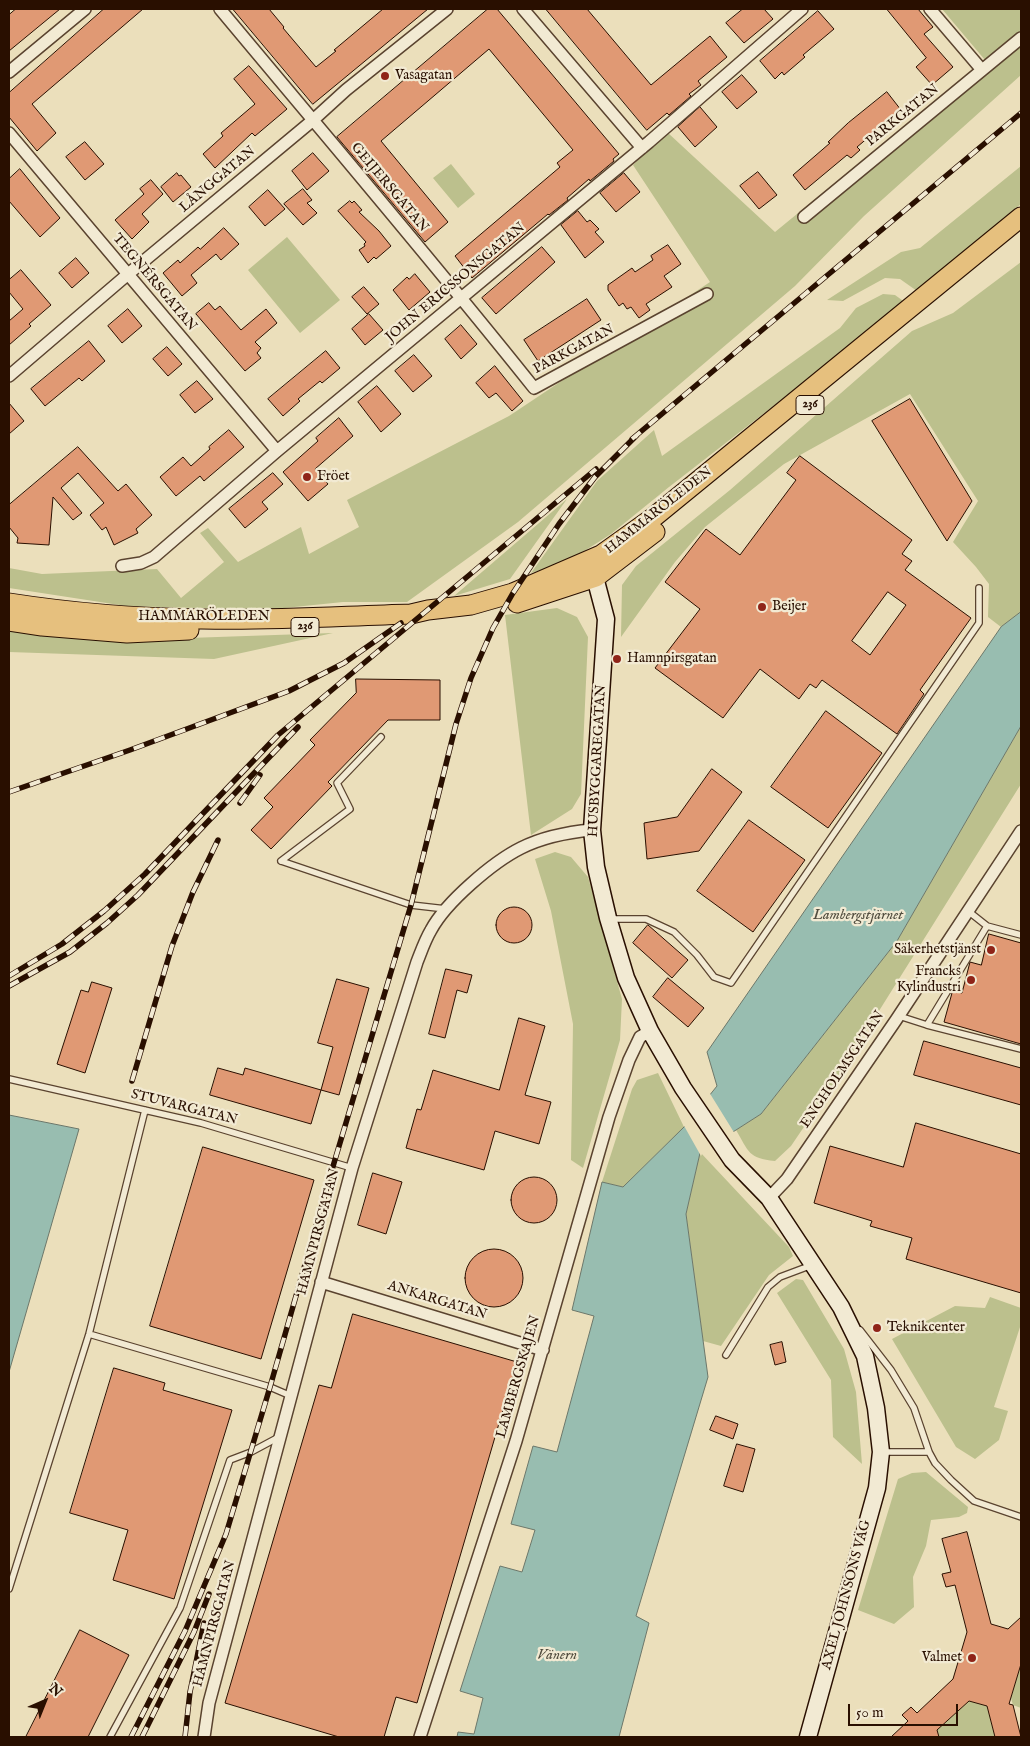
<!DOCTYPE html>
<html>
<head>
<meta charset="utf-8">
<style>
	body { margin:0 }
	#map { position:relative; width:1030px; height:1746px; overflow:hidden; background:#ebdfbb; font-family:"IM FELL English",serif }
	canvas { display:block }
	.frame { position:absolute; inset:0; border:10px solid #290f00; pointer-events:none }
	.north { position:absolute; left:20px; top:1676px; width:50px; height:50px; -webkit-text-stroke:4px #f2ead3; paint-order:stroke; rotate:44deg; font-size:14px; font-weight:700; line-height:20px; text-align:center; color:#290f00 }
	.north::after { content:''; display:block; margin:auto; width:18px; height:22px; background:#290f00; clip-path:polygon(50% 0,100% 100%,50% 72%,0 100%) }
	.scale { position:absolute; left:848px; top:1704px; width:110px; height:22px; box-sizing:border-box; border:2px solid #290f00; border-top:0; padding-left:6px; font-size:15px; line-height:18px; white-space:nowrap; color:#290f00; -webkit-text-stroke:4px #f2ead3; paint-order:stroke }
</style>
</head>
<body>
<div id="map">
<canvas width="1030" height="1746"></canvas>
<div class="frame"></div>
<div class="north">N</div>
<div class="scale">50 m</div>
</div>
<script>
const context = document.querySelector('canvas').getContext('2d');
context.lineJoin = 'round';
function fill(path, color) { context.fillStyle = color; context.fill(path, 'evenodd'); }
function strokePath(path, color, width, dash) { context.strokeStyle = color; context.lineWidth = width; context.lineCap = dash ? 'butt' : 'round'; context.setLineDash(dash || []); context.stroke(path); }
function write(font, color, halo, rows, align = 'center') {
  context.font = font + ' "IM FELL English",serif'; context.lineWidth = 4.5; context.setLineDash([]); context.textBaseline = 'middle'; context.strokeStyle = halo; context.fillStyle = color; for (const [text, x, y, turn = 0] of rows) {
    context.save(); context.translate(x, y); context.rotate((+turn || 0) * Math.PI / 180); context.textAlign = isNaN(turn) ? turn : align; if (halo) context.strokeText(text, 0, 0); context.fillText(text, 0, 0); context.restore();
  }
}
fill(new Path2D(`
	M942,9H1021V75L864,216L795,286L518,522L407,602H343L265,610L126,606L9,588V568L42,574L157,569L181,598L224,562L200,533L208,528L238,562L301,527L309,554L359,527L347,500L509,416L710,282L633,165L667,132L775,232L985,60Z
	M451,164L475,194L458,208L433,178Z
	M1021,166V204L917,291L900,279L885,278L843,301L827,300L901,252L920,248Z
	M287,237L340,300L300,333L248,270Z
	M1021,262V612L1001,627L988,617L989,584L976,567L953,542L978,501L910,394L784,464L705,527L675,562L621,637L622,585L636,566L730,490L912,331L953,313Z
	M883,294L895,295L906,303L669,487L611,534L567,562L531,573L597,481L654,430L662,456L840,328L856,308Z
	M567,499L510,579L454,596Z
	M557,608L577,617L588,637L581,794L572,809L531,835L505,615Z
	M9,631L102,641L333,633L214,659L9,652Z
	M1021,726V784L837,1078L791,1146L775,1161C748,1158 749,1152 736,1130L761,1114L897,941Z
	M555,852L571,857L588,877L622,999L620,1040L583,1168L571,1160L573,1024L551,911L535,859Z
	M658,1073L684,1127L623,1187L602,1182L632,1089L637,1080Z
	M700,1152L789,1247L793,1256L769,1275L721,1346L703,1341L686,1214Z
	M796,1279L803,1280L844,1349L856,1392L862,1464L833,1437L831,1380L777,1293Z
	M990,1297L1021,1308V1324L994,1407L1008,1411L999,1440L975,1459L956,1447L892,1339L955,1306L985,1308Z
	M926,1472L968,1507L967,1513L959,1517L931,1520L926,1546L913,1577L914,1607L894,1624L858,1610L898,1479L912,1473Z
	M1021,1664V1708L1013,1705L1011,1698Z
	M969,1701L987,1706L995,1737H939L937,1730Z`), '#bcc08d');
const water = new Path2D(`
	M1021,612V726L897,941L761,1114L700,1153L686,1214L708,1377L636,1616L649,1623L619,1737H457L458,1732L474,1734L483,1698L460,1691L500,1566L522,1572L535,1530L511,1524L533,1446L557,1452L594,1316L572,1310L602,1182L623,1187L684,1127L717,1086L707,1052L1001,627Z
	M9,1115L79,1129L9,1372Z`);
fill(water, '#98bdb0');
strokePath(water, '#6c776a', 1);
fill(new Path2D(`
	M709,1092L735,1134L702,1154L701,1156L683,1124Z`), '#ebdfbb');
const building = new Path2D(`
	M16,9H60L9,51V15Z
	M104,9H143L32,104L56,133L37,151L9,117V93Z
	M233,9H269L284,27L283,28L316,67L336,51L334,50L383,9H428L313,104Z
	M488,9H497L619,154L613,159L614,161L590,181L589,179L567,198L568,200L549,215L548,214L472,278L455,256L560,167L557,163L573,150L489,49L381,141L448,222L425,242L337,137Z
	M546,9H587L651,85L710,36L727,57L698,81L701,85L689,94L691,96L669,115L667,113L647,130Z
	M743,9H764L773,19L744,43L726,23Z
	M887,9H918L933,27L924,34L953,67L932,85L916,67L926,58Z
	M818,11L834,29L803,55L805,57L784,75L782,72L775,79L760,61Z
	M249,66L287,109L255,136L252,133L215,168L203,154L223,136L221,133L255,104L234,79Z
	M742,75L757,92L737,109L722,92Z
	M887,92L901,110L857,147L860,150L851,158L847,155L805,190L793,175L830,143L828,142L848,123Z
	M700,107L717,127L695,147L678,127Z
	M85,142L104,164L85,180L66,157Z
	M313,153L329,171L307,190L292,171Z
	M20,169L60,218L40,237L9,201V179Z
	M758,172L777,195L759,209L740,186Z
	M177,173L179,176L181,175L191,187L173,202L161,187Z
	M624,173L640,192L616,212L600,193Z
	M151,180L163,194L142,214L149,222L132,239L115,220L144,194L140,189Z
	M303,189L312,200L307,203L317,213L303,225L284,204Z
	M268,190L285,209L265,226L249,207Z
	M350,201L352,203L354,201L362,210L359,212L379,231L391,246L376,259L374,257L368,263L359,250L365,246L364,244L366,242L338,211Z
	M578,211L587,222L590,220L599,229L595,232L604,242L585,258L561,225Z
	M224,228L239,244L221,260L216,254L191,275L197,283L182,296L163,273L178,260L180,263L198,247L200,249Z
	M668,245L681,264L664,276L672,287L646,304L650,310L639,318L631,307L627,309L623,303L619,306L608,290V285L632,268L635,272L653,260L651,256Z
	M542,247L555,262L496,314L482,298Z
	M76,258L89,273L72,288L59,273Z
	M21,270L51,305L29,324L31,326L9,345V321L23,309L9,292V280Z
	M415,274L430,292L409,310L393,290L407,277L409,279Z
	M364,287L379,304L367,314L352,297Z
	M587,299L601,320L538,361L524,340Z
	M209,303L215,310L220,306L241,330L266,309L277,323L255,342L261,348L257,353L261,358L245,371L196,314Z
	M128,309L142,326L122,343L108,326Z
	M369,314L383,330L365,345L352,329Z
	M461,325L477,344L461,359L445,339Z
	M89,341L105,361L82,381L79,378L45,406L31,389Z
	M167,347L182,364L168,376L153,359Z
	M326,351L340,368L322,383L320,381L298,399L300,401L283,416L268,399Z
	M414,355L432,376L413,392L395,371Z
	M495,366L523,401L512,411L496,393L489,398L476,383Z
	M197,381L213,399L195,413L180,395Z
	M377,386L401,414L381,432L358,402Z
	M910,399L972,501L947,541L872,421Z
	M9,403L24,421L9,434Z
	M339,418L353,436L315,469L328,484L308,501L283,472L318,441L316,438Z
	M229,430L244,447L204,481L200,476L176,496L160,477L183,457L191,466L210,449L209,447Z
	M78,447L118,491L126,484L152,515L136,529L138,533L114,545L106,527L102,530L90,515L104,503L78,473L61,488L82,513L73,520L53,497L49,545L17,543L18,538L9,527V505Z
	M800,456L912,540L902,554L912,561L905,570L971,618L920,690L924,694L897,734L822,680L816,688L810,684L799,699L760,669L723,718L655,668L700,609L665,582L706,529L740,555L796,480L787,473ZM888,592L906,605L870,655L852,641Z
	M273,473L283,484L262,502L268,509L245,528L229,509Z
	M356,679L440,680V720H388L328,782L332,786L271,849L251,830L273,807L264,798L315,745L310,740L356,693Z
	M826,711L882,753L828,828L771,787Z
	M712,769L742,792L699,851L647,859L644,823L677,817Z
	M749,820L805,860L753,932L697,891Z
	M496 925a18 18 0 1 1 36 0a18 18 0 1 1-36 0Z
	M648,925L688,960L672,978L633,943Z
	M989,934L1021,943V1044L944,1022L952,993L953,991L962,993L970,962L981,965Z
	M446,969L472,975L467,993L457,990L445,1038L429,1034Z
	M668,978L704,1008L688,1027L653,997Z
	M337,979L369,988L339,1095L321,1090L333,1047L318,1043Z
	M92,982L112,988L85,1073L57,1064L81,990L88,992Z
	M519,1018L545,1026L525,1095L551,1102L539,1144L495,1131L484,1170L406,1148L417,1109L421,1110L433,1070L499,1090Z
	M924,1041L1021,1068V1105L914,1075Z
	M218,1068L243,1075L245,1068L321,1090L311,1124L210,1095Z
	M916,1123L1021,1154V1293L906,1259L912,1238L870,1226L872,1221L814,1203L830,1146L903,1167Z
	M203,1147L314,1180L261,1359L150,1326Z
	M373,1173L402,1182L386,1234L358,1225Z
	M511 1200a23 23 0 1 1 46 0a23 23 0 1 1-46 0Z
	M465 1278a29 29 0 1 1 58 0a29 29 0 1 1-58 0Z
	M353,1314L517,1362L417,1703L396,1697L384,1737H339L225,1703L319,1385L331,1388Z
	M782,1342L786,1362L775,1365L770,1345Z
	M114,1368L165,1383L163,1390L232,1410L174,1599L113,1580L128,1530L70,1513Z
	M716,1416L738,1424L733,1439L710,1430Z
	M737,1444L755,1449L743,1492L724,1486Z
	M967,1532L991,1624L1008,1629L1021,1617V1664L1009,1704L1013,1705L1021,1737H995L987,1706L969,1701L937,1730L939,1737H891L908,1721L902,1715L911,1707L917,1713L953,1679L967,1632L955,1585L946,1587L942,1574L951,1572L942,1539Z
	M80,1630L129,1655L88,1737H26Z`);
fill(building, '#e09974');
strokePath(building, '#290f00', 1);
const lane = new Path2D(`
	M281,861L350,809L337,783L381,737
	M281,861L411,905L446,909
	M609,919H646L674,932L697,955L714,977L731,983L979,623V588
	M987,926L1021,935
	M899,1016L927,1025L987,926L968,911
	M927,1025L1021,1049
	M9,1079L201,1123L352,1168
	M860,1330L891,1370L914,1408L929,1452L935,1463L951,1480L974,1501L1021,1517
	M89,1334L270,1387L291,1396
	M726,1355L768,1287L780,1277L812,1265
	M883,1452H929
	M9,1589L89,1334L145,1110
	M110,1737L180,1608L230,1460L251,1452L279,1437`);
const street = new Path2D(`
	M220,9C325,135 432,260 534,388L707,294
	M523,9L642,148
	M930,9L982,70
	M9,72L85,9
	M9,133L277,451
	M804,217L1021,38
	M9,376L127,275L312,121L346,90L447,9
	M122,566L141,563L154,557L277,451L649,142L802,9
	M769,1198L787,1179L896,1020L1021,831
	M321,1282L543,1350
	M204,1737L209,1703L352,1168L417,962C421,952 425,940 431,930C446,902 493,862 521,848C543,837 569,832 592,830
	M420,1737L516,1441L609,1117L629,1060L640,1037L650,1031`);
const secondary = new Path2D(`
	M592,566L606,619L592,830L596,867L608,918L626,978L650,1031L683,1088L732,1160L769,1198L841,1307L865,1356L876,1408L881,1452L877,1488L808,1737`);
const primary = new Path2D(`
	M9,603C73,613 137,618 202,619C271,621 341,616 411,614L428,610L471,605L513,593L601,555L654,517L1021,217
	M517,603L596,577L655,532
	M9,621L42,626L127,633L189,630`);
strokePath(lane, '#5a432f', 8);
strokePath(street, '#5a432f', 14);
strokePath(secondary, '#290f00', 19);
strokePath(primary, '#290f00', 21);
strokePath(lane, '#f2ead3', 5.5);
strokePath(street, '#f2ead3', 11);
strokePath(secondary, '#f2ead3', 16);
strokePath(primary, '#e6c07e', 19);
const rail = new Path2D(`
	M632,439L1021,113
	M9,792L130,750L289,691L344,663L401,623
	M240,803L260,775
	M9,976L62,944L104,911L145,874L278,735L596,469
	M9,986L70,952L107,923L138,895L298,727
	M132,1081L172,946L193,892L218,840
	M131,1737L185,1631L226,1534L270,1387L334,1163L411,905L456,724L471,678L493,628L513,593L559,524L595,477L637,435
	M142,1737L194,1632L209,1594
	M185,1737L190,1692L204,1623`);
strokePath(rail, '#290f00', 5.5);
strokePath(rail, '#f2ead3', 4, [11]);
for (const [x, y, r, color] of [
	[385,76,5,"#8f2418"],
	[307,477,5,"#8f2418"],
	[762,607,5,"#8f2418"],
	[617,659,5,"#8f2418"],
	[991,950,5,"#8f2418"],
	[971,980,5,"#8f2418"],
	[877,1328,5,"#8f2418"],
	[972,1658,5,"#8f2418"]
]) { const dot = new Path2D(); dot.arc(x, y, r, 0, 2 * Math.PI); context.fillStyle = color; context.fill(dot); strokePath(dot, '#f2ead3', 2); }
for (const [x, y, w] of [
	[810,405,28],
	[305,627,28]
]) { const box = new Path2D(); box.roundRect(x - w / 2, y - 9.5, w, 19, 4); context.fillStyle = '#f2ead3'; context.fill(box); strokePath(box, '#290f00', 1); }
write('bold 12px', '#290f00', null, [
	["236",810,405],
	["236",305,627]
]);
write('14px', '#290f00', '#f2ead3', [
	["Vasagatan",395,76],
	["Fröet",317,477],
	["Beijer",772,607],
	["Hamnpirsgatan",627,659],
	["Säkerhetstjänst",981,950,"right"],
	["Francks",961,972,"right"],
	["Kylindustri",961,988,"right"],
	["Teknikcenter",887,1328],
	["Valmet",962,1658,"right"]
], 'left');
write('14px', '#290f00', '#f2ead3', [
	["PARKGATAN",903,116,-39],
	["LÅNGGATAN",218,180,-40],
	["GEIJERSGATAN",389,188,50],
	["TEGNÉRSGATAN",154,283,50],
	["JOHN ERICSSONSGATAN",456,283,-40],
	["PARKGATAN",574,350,-28],
	["HAMMARÖLEDEN",659,511,-38],
	["HAMMARÖLEDEN",204,617],
	["HUSBYGGAREGATAN",598,761,-87],
	["ENGHOLMSGATAN",843,1070,-56],
	["STUVARGATAN",184,1108,14],
	["HAMNPIRSGATAN",319,1232,-75],
	["ANKARGATAN",437,1301,17],
	["LAMBERGSKAJEN",519,1377,-74],
	["AXEL JOHNSONS VÄG",847,1595,-75],
	["HAMNPIRSGATAN",215,1624,-75]
]);
write('italic 15px', '#504c3e', '#f2ead3', [
	["Lambergstjärnet",858,916],
	["Vänern",557,1656]
]);
</script>
</body>
</html>
